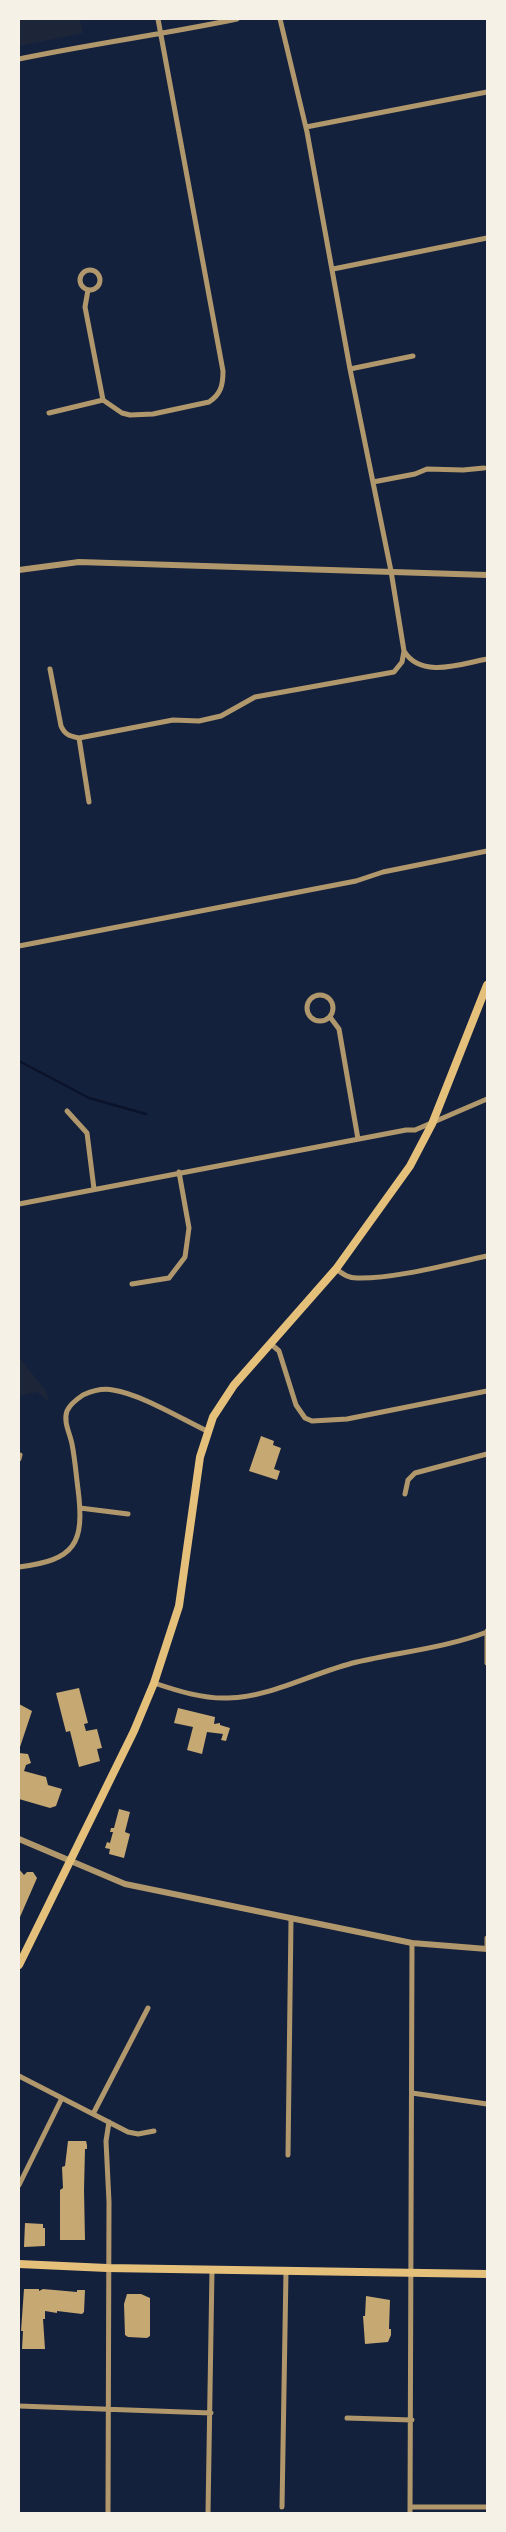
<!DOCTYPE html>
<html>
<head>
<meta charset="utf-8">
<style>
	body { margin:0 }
	#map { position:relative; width:506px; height:2532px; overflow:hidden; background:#14213d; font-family:"Nunito Sans",sans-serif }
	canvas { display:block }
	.frame { position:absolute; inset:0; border:20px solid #f6f1e7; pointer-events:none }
</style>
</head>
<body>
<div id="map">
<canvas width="506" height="2532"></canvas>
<div class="frame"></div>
</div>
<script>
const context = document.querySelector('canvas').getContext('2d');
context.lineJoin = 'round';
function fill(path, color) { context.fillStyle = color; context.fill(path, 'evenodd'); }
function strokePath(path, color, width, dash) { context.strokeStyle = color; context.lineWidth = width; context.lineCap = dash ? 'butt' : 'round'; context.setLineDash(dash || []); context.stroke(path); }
fill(new Path2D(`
	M19,19H80L83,33L19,46Z
	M19,1357L46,1391L49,1402L37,1392L19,1396Z`), '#1d2539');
strokePath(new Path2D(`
	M19,1061L89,1098L146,1114`), '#0b132b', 2.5);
fill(new Path2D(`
	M261,1436L274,1441L273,1445L281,1448L274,1469L280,1471L277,1480L249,1471Z
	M79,1688L88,1723L84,1724L86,1731L97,1729L102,1748L97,1749L100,1761L79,1767L70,1731L66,1732L56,1693Z
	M19,1704L32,1711L19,1750Z
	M178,1708L215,1717L214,1724L220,1723V1725L230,1728L226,1741L221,1740L223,1734L207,1732L202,1754L187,1750L193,1727L174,1723Z
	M19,1753L28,1754L31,1763L26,1765L24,1771L46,1777L48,1785L62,1789L56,1806L50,1808L19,1799Z
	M119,1809L130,1812L125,1832L130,1834L124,1858L109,1854L110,1849L105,1848L107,1842L110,1843L113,1832H110L111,1828H114Z
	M19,1869L24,1875L27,1872H33L37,1878L20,1917Z
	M68,2141H86L87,2145V2149H85L84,2190L85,2240H60V2190L63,2188L62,2167L65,2166Z
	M25,2223L43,2224V2228H45V2246L24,2247Z
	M24,2289H39V2291L43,2289L77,2292V2290H85L84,2312L82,2314L57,2311V2313L45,2311V2319H43L45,2349H22L23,2331H21Z
	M127,2294H141L150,2298V2336L147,2338L128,2337L125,2335L124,2304Z
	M366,2296L390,2300L389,2329H391V2335L388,2342L365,2344L363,2316H365Z`), '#c6a872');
strokePath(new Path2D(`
	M280,19L307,132L350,369L391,571L404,651
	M19,59C91,44 165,34 237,19
	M306,127L487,92
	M333,269L487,238
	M80 280a10 10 0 1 1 20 0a10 10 0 1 1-20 0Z
	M88,290L85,307L103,400
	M350,369L413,356
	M103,400L122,413L130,415L153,414L209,402C221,394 223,385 223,371L158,19
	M49,413L103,400
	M373,482L415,474L427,469L463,470L484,468
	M50,669L61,726C65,735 70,736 79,738L173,720L199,721L221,716L255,697L394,672L402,662L404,651C421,679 461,664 487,659
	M79,738L89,802
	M19,946L356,881L383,872L487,851
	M307 1008a13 13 0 1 1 26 0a13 13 0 1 1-26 0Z
	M330,1017L339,1029L358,1139
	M67,1111L87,1133L94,1189
	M19,1204L406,1130H415L487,1099
	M336,1269C343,1274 348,1278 357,1278C395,1279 449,1264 487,1256
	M132,1284L169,1278L185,1257L189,1228L179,1172
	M271,1344L279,1351L296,1405L305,1418L312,1421L347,1419L487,1391
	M19,1459L20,1455
	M405,1494L408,1480L415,1473L487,1454
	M80,1508L128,1514
	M19,1567C75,1560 85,1544 78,1489C76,1474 75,1459 72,1444C70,1433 63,1422 67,1411C70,1404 77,1399 83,1395C92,1391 103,1388 113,1390C140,1394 180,1418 207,1431
	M487,1631V1663
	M154,1683C178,1691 203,1699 228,1698C272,1697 314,1672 357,1662C400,1652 445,1648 487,1632
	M487,1949V1938
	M19,2076L128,2132L138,2134L154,2131
	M412,2093L487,2104
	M93,2114L148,2008
	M288,2155L291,1920
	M19,2185L62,2098
	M19,2406L211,2413
	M347,2418L412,2420
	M282,2507L286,2271
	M410,2507H487
	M108,2512L109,2202L106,2141L109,2122
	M208,2513L212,2270
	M410,2513L412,1943`), '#b1986c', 5);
strokePath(new Path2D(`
	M19,570L79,562L487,575
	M19,1839L125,1884L412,1943L487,1949`), '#b1986c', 6);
strokePath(new Path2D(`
	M19,1965L134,1731L154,1683L179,1606L200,1457L213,1417L234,1385L336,1269L410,1166L432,1124L487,985
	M19,2264L107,2268L487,2274`), '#e5c07b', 8);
</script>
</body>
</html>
